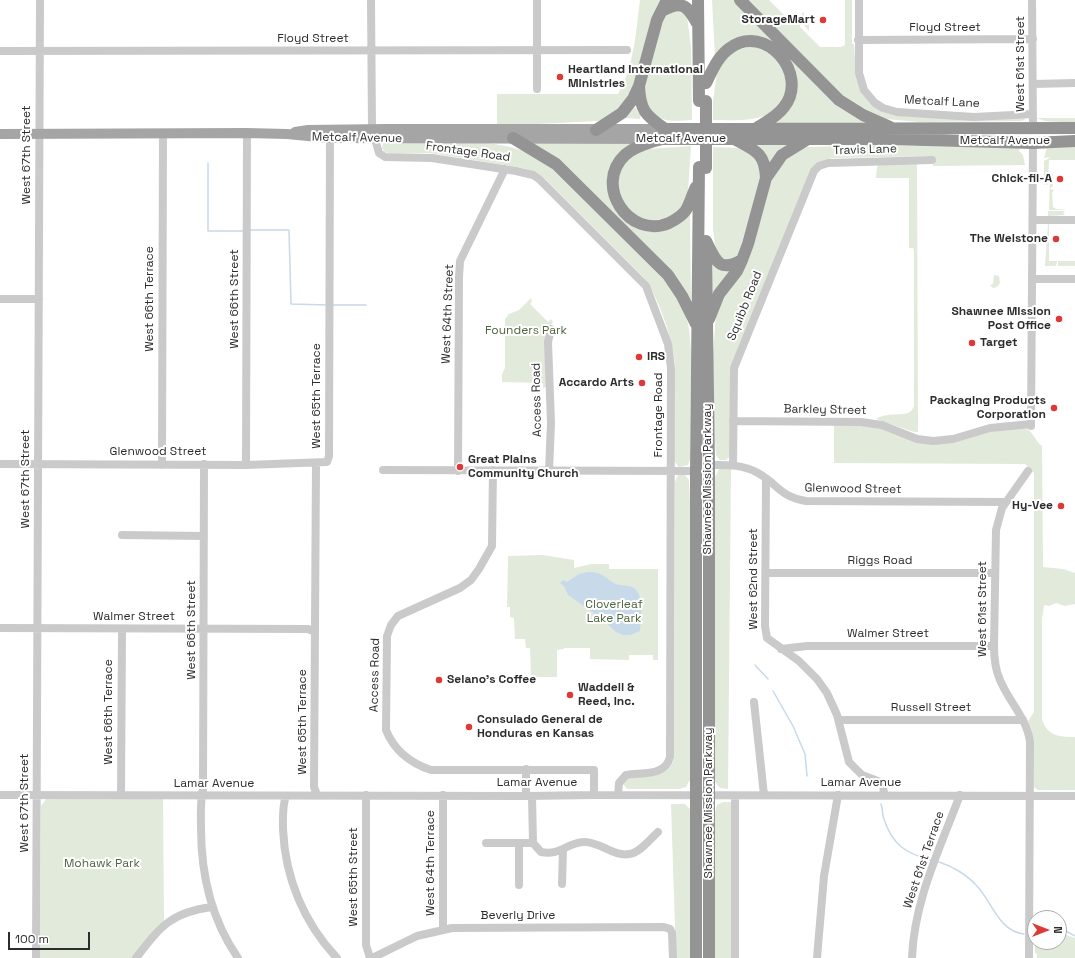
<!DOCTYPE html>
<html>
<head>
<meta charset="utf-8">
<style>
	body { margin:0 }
	#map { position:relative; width:1075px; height:958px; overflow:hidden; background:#fff; font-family:"Space Grotesk",sans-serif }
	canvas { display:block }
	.north { position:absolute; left:1027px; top:910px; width:40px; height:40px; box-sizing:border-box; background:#fff; border:1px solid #ababab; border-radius:50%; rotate:90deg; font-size:11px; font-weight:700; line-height:16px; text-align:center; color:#2d2d2d }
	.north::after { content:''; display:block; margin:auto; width:14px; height:18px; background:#dc3937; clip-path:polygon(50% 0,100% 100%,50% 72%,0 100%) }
	.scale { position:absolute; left:8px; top:932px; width:82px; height:18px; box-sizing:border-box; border:2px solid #2d2d2d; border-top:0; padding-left:5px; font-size:12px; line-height:14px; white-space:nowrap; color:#2d2d2d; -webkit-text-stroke:3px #fff; paint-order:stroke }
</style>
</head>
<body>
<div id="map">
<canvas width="1075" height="958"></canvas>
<div class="north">N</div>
<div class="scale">100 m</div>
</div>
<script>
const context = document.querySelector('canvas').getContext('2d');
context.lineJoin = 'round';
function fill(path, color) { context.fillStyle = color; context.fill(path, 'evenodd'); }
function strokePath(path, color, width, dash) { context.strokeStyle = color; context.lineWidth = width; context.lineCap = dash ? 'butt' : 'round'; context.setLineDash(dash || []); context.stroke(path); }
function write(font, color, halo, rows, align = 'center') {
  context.font = font + ' "Space Grotesk",sans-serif'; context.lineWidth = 4; context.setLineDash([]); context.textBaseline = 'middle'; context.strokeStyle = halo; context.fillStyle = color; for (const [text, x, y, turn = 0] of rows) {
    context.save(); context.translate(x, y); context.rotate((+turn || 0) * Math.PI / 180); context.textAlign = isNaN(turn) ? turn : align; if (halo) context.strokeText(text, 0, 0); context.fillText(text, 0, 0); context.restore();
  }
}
fill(new Path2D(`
	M640,0H662L633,90L627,102L602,120L597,121L497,126V94H618C634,67 636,31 640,0Z
	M712,0H735L833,98L874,123H773L795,88L767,41L715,57Z
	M746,0H769L787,18L793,13L796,12L794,15L799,17L800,27L820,47H841L845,45V0H852V44H854L856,73L882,109L1024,117L1025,120L1020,121L919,122L886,119L848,101Z
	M678,7L687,16L691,47L692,120C671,121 664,123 647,110L644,87L660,26L668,12Z
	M804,12V16H807V21H809V31L803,24L802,13Z
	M759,46L780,60L788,88C785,94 783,100 780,105C768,123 732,120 713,120V101L717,72L719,66L738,47Z
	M635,107L641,116L640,119L625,118Z
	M1037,118H1075V123L1045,121Z
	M386,142C440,142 498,134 547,161L664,276L685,312L689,328L691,352L690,459L688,465L679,467L674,461L675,364C673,341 658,294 643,277L545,179L534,172L523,168L430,153H388L385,152L382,148L383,143Z
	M526,143H633L609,182L642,228L690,212L691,303Z
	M755,144H793L769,166Z
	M871,145L1016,148L1020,149L1019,151L1023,155L1025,165L933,166V156L832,158L820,162L737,352L730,456L726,460H720L716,455L714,424L713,355L716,314L778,165L801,148L807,147Z
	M691,146L688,192L681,207L673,216L648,222L631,214L617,193L619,172L631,155L648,149Z
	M1075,146V160H1049L1048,185L1046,184L1044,185V161L1051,157L1044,158L1047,147Z
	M713,147L741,148L751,152L762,168L757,195L737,258L722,261L715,246L713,229Z
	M880,164H917L918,432H914L876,419C888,410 910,420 914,406V251L913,248H909V178H876L877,167Z
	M1050,174H1053V186L1050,189L1054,190L1052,193L1053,207L1056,209L1067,210H1049Z
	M1048,211H1065L1063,213L1065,215L1048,216Z
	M1048,223H1062L1049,224V261H1057L1056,266H1045Z
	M1058,261H1075V266H1058Z
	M713,263L734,268L712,295V264Z
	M994,275L999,276L1000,283L997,287L993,288L990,285L993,284Z
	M531,298L532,301L530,304L548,322L551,319L553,322L548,329L546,387L543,388V383L502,382V374L505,368V319L509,314L519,310Z
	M834,424L875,426L919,441L981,432L1025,428C1034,432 1035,441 1042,446L1043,567L1063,569L1075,573V604L1065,606L1056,603L1049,606L1044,605L1042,619V719C1047,736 1059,737 1075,737V790H1038L1034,787L1032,731L1028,721L1034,712V473L1025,464L834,463Z
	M719,469H731L728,789L720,788L715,782V477Z
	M678,475H685L689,480L690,503V780L686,787L679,789H627L623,784L628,777C645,776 667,780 674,759L675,482Z
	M543,555L574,560V568L591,564H609V569H658V660H653V655H629V660L590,659V648H564V649L557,650V677H531L530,648H526L525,639H515L514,618L510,617V607H507L508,556Z
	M46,799H163L164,921L132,958H40L41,806Z
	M723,802H732L733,958H714L715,812L717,805Z
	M671,804H685L690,809L691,958H676Z
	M1035,934V942H1059V935H1066L1075,938V958H1037V954L1035,953Z`), '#e2eadb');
fill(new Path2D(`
	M588,572C604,572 604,578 616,584C621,586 627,585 632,587C645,593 641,619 640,631L630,635H623L616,632L601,618L568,595L564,586L560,583L563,580L567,582L579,574Z`), '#c8d9e9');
strokePath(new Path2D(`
	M208,163V231H243
	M249,230H289L291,304L328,305
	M333,305H366
	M755,665L768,679
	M773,691L793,726L805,754L807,776
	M881,804C883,809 882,815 884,819C892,845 907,854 931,860
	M939,862C952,866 967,875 976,885C992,901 998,931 1024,934
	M1059,931H1066L1075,936`), '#c8d9e9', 1.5);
strokePath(new Path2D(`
	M371,0L372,129L379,153L385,157L432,158L516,171L533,175L539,179L646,286L668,344L671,368L670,757C665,777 642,772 626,775L619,783L618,795
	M859,0V73L864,90L875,103L883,108L897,112L974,117L1033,114
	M1032,0L1033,128
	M858,40L1033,39
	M0,51L627,50
	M1033,84L1075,83
	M537,89V0
	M1033,220H1075
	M1032,279H1075
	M0,299H39
	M733,421L861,422L882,425L917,439L933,441L953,439L990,428L1031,424
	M1031,426L1033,143
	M0,464L246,465L327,462L329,456L330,133
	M204,464L203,789C200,802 201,815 201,828C201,876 211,919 238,958
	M316,464L314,787L317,795
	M162,465L163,134
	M246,465L247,133
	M709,465C726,465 742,464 758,473C779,485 779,496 806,501L1006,502
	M733,465L734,368L814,171L819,166L828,163L932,160
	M383,470L696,471
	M493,470L492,546L479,569L471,580L460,588L398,616L391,625L387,636L386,730C394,750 410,763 431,770H594V795
	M458,471L459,277L460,261L505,169
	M549,471L551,423L548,342L551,329
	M1028,471L1002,508L996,530L994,646C994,658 995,669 1000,680C1009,702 1027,718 1030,742L1029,958
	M766,479L765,626L767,638L799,661L817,679L827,693L837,715L849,762L862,775L883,783L884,795
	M122,535L204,536
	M766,573H995
	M0,628L308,629L315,632
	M781,649L807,646H994
	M754,702L764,795
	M839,720H1023
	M0,795L526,796L594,795L1075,796
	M121,795L122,629
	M366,795V945L370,958
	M443,795V930
	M286,796C282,807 283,818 283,829C285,878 304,923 337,958
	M526,796V769
	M532,796L533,843L541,852C561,856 567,842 585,842C600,842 614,857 629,854C640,853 650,839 658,832
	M486,843H533
	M562,884L563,850
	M519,885V844
	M36,958L40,0
	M136,958C160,927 171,912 212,907
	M372,958L417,936L452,928L664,927L670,929L672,933L673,958
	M735,958V796
	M817,958L824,876L838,795
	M912,958C914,901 940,848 960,795`), '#cacaca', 8);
strokePath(new Path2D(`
	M295,132L308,130L387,129H665
	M0,134L247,133L287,134L329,138L655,139`), '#a5a5a5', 10);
strokePath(new Path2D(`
	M698,0L699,101
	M740,0L839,100L863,115L890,127
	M662,11C682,0 687,5 697,23
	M706,83C712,71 718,56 730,48C765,22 810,74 784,107C777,117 764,123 755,129
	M639,86C640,110 645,115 665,129L1075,128
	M596,130L622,113L633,99L639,86L657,20L667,0
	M513,138L556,164L668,275L682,296L696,324
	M736,140C757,151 765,154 766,178
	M696,187C692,195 690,203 686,210C682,216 675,220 669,223C629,240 593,185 625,155C635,146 649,143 661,139H889L1033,143L1075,141
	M706,241C716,261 719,273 742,260
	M706,253L709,465V958
	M709,319L719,294L737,271L742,260L748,244L766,178L782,155L808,139
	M696,958V471L699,167`), '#949494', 12);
strokePath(new Path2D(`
	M706,101V168`), '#949494', 12);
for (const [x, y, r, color] of [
	[823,20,4,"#dc3937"],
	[560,77,4,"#dc3937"],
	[1060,179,4,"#dc3937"],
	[1056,239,4,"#dc3937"],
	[1059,319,4,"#dc3937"],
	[972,343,4,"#dc3937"],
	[639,357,4,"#dc3937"],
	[642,383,4,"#dc3937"],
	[1054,408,4,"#dc3937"],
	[460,467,4,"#dc3937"],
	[1061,506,4,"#dc3937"],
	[439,680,4,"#dc3937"],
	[570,695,4,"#dc3937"],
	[469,727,4,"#dc3937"]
]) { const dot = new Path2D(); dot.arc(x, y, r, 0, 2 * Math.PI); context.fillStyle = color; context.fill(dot); strokePath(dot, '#fff', 1.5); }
write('bold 12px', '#2d2d2d', '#fff', [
	["StorageMart",815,20],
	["Heartland International",568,70,"left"],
	["Ministries",568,84,"left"],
	["Chick-fil-A",1052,179],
	["The Welstone",1048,239],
	["Shawnee Mission",1051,312],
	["Post Office",1051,326],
	["Target",980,343,"left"],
	["IRS",647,357,"left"],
	["Accardo Arts",634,383],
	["Packaging Products",1046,401],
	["Corporation",1046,415],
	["Great Plains",468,460,"left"],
	["Community Church",468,474,"left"],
	["Hy-Vee",1053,506],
	["Selano's Coffee",447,680,"left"],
	["Waddell &",578,688,"left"],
	["Reed, Inc.",578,702,"left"],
	["Consulado General de",477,720,"left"],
	["Honduras en Kansas",477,734,"left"]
], 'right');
write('12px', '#2d2d2d', '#fff', [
	["Floyd Street",945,28],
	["Floyd Street",313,39],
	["West 61st Street",1021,64,-90],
	["Metcalf Lane",942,102,3],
	["Metcalf Avenue",357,138,1],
	["Metcalf Avenue",681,139],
	["Metcalf Avenue",1005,141],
	["Travis Lane",865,150,-2],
	["Frontage Road",468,152,8],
	["West 67th Street",27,155,-90],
	["West 66th Terrace",150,299,-90],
	["West 66th Street",235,299,-90],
	["Squibb Road",745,306,-68],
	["West 64th Street",448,314,-88],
	["West 65th Terrace",317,396,-90],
	["Access Road",537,400,-91],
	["Barkley Street",825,410,1],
	["Frontage Road",659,415,-90],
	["Glenwood Street",158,452],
	["West 67th Street",26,479,-90],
	["Shawnee Mission Parkway",708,479,-90],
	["Glenwood Street",853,489,1],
	["Riggs Road",880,561],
	["West 62nd Street",754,579,-90],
	["West 61st Street",983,609,-90],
	["Walmer Street",134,617],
	["West 66th Street",192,630,-90],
	["Walmer Street",888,634],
	["Access Road",375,675,-89],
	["Russell Street",931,708],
	["West 66th Terrace",109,712,-90],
	["West 65th Terrace",303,722,-90],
	["Lamar Avenue",537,783],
	["Lamar Avenue",861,783],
	["Lamar Avenue",214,784],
	["West 67th Street",25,803,-90],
	["Shawnee Mission Parkway",709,803,-90],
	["West 61st Terrace",924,860,-71],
	["West 64th Terrace",431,863,-90],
	["West 65th Street",354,877,-90],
	["Beverly Drive",518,916]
]);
write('12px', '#4d663d', '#fff', [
	["Founders Park",526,331],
	["Cloverleaf",614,605],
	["Lake Park",614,619],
	["Mohawk Park",102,864]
]);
</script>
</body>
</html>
